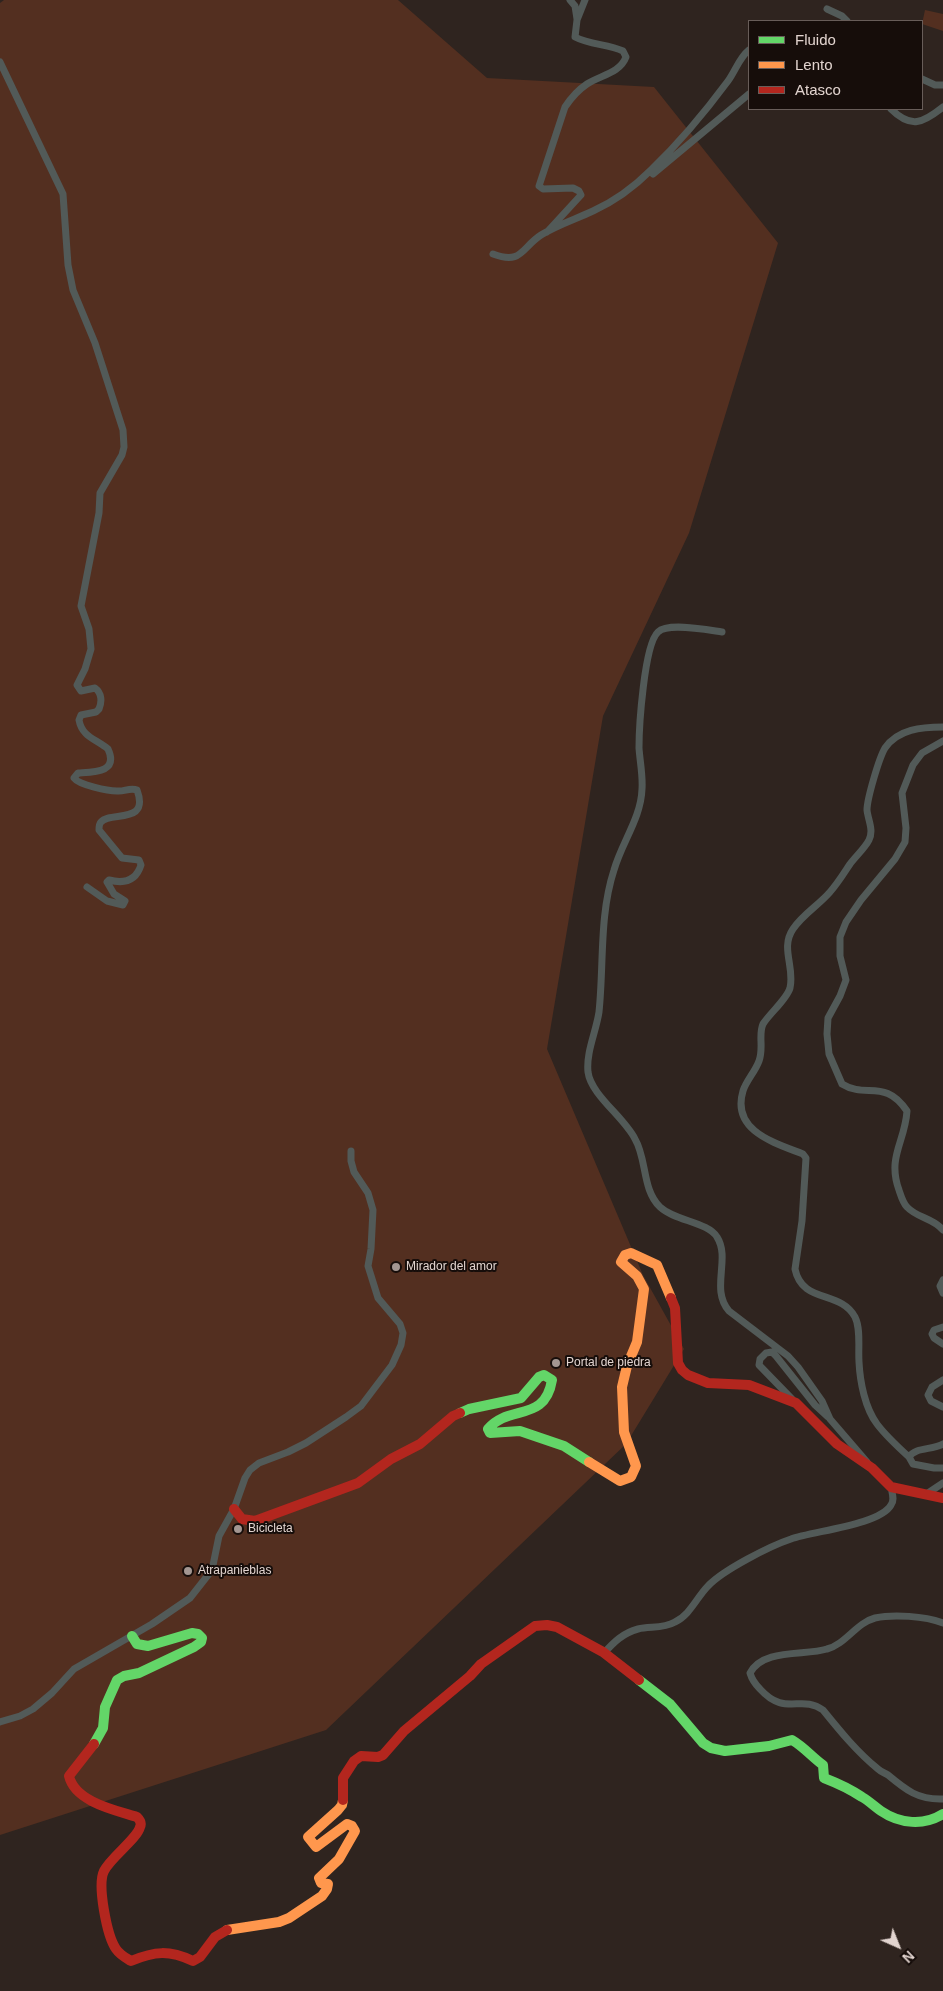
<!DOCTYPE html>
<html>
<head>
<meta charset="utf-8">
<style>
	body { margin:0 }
	#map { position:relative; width:943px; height:1991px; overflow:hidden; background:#2f241f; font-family:Arial,sans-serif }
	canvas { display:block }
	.legend { position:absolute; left:748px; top:20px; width:175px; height:90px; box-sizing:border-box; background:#160d0a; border:1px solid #685d59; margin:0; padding:6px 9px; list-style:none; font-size:15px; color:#e2d4cf }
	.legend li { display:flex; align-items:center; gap:10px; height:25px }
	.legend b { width:25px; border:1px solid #685d59 }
	.north { position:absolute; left:873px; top:1921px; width:50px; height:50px; -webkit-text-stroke:4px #160d0a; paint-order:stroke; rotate:136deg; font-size:14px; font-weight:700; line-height:20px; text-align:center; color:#e2d4cf }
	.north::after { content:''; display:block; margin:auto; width:18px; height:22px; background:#e2d4cf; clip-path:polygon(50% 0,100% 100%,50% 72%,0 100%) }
</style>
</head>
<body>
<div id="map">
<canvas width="943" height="1991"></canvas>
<ul class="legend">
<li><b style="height:6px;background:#63d668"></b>Fluido</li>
<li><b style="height:6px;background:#ff974d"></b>Lento</li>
<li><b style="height:6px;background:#b3261e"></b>Atasco</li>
</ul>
<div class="north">N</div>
</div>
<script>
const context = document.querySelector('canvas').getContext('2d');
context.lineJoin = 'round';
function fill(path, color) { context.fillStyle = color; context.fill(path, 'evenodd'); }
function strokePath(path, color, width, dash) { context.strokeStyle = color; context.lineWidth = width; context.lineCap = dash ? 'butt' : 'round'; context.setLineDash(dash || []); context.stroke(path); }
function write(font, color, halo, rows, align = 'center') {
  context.font = font + ' Arial,sans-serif'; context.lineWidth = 4; context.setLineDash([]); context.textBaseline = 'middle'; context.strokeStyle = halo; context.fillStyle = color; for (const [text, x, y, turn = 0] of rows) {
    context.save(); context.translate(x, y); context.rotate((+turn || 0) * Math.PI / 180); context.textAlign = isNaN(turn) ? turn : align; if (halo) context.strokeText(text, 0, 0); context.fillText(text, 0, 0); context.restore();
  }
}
fill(new Path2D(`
	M4,0H398L487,78L654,87L778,243L689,533L603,716L547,1049L643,1275L684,1349L626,1444L326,1730L0,1835V3Z
	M925,10L943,14V31L922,24Z`), '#532f20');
strokePath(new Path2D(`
	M570,0L575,6L577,19
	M827,9L842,16L847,21
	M0,62L63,194L68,265L73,290L95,343L123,430L124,447L122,455L100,493L99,513L81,606L89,629L91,649L85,669L77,685L81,691L95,688C102,693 102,702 99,709L96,712L81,715L79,720C82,737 96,739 108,749C119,773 93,772 78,773L74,778C79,785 108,791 117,791C124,792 130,787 137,790C150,825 110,811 101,822C99,824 99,827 99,830L122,858L139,860L141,865C136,881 124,884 109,880L107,882L114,894L125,901L123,905L107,901L87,887
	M922,79L935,85H943
	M891,109C911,129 923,123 943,107
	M653,174L749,94
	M547,232L581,195L579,191L573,188L543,189L539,186L565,107C571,98 578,90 587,84C601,75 620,73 626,57L623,51C608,44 590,45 575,37L577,20L585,0
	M493,254C522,265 521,248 541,235C557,225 576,219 593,211C615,201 634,187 651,170C679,143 705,112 728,81C736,70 739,58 749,50
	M722,632C708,630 668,622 658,632C644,645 639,728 639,748C640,762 643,776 642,789C641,818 622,842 614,870C599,916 604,965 599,1012C596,1032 586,1052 588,1072C591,1095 624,1117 635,1139C647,1159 642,1190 660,1207C675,1221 708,1222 717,1237C731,1259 710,1289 729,1311L788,1356L798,1367L822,1401L830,1419L867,1462
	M943,741L922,753L913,765L902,793L906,828L905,842L895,859L861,900L846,922L840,937V956L846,980L840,996L828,1018L827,1034L829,1054L842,1084C866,1099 885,1078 907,1111C905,1142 887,1157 899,1190C901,1196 903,1203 907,1207C917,1218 933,1218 943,1230
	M943,1280L940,1286L943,1293
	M943,1327L934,1330L932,1334L934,1338L943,1344
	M943,1380L932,1387L928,1395L931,1401L943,1407
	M792,1399L759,1365L760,1359L766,1353L772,1352L776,1356L815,1405L828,1417
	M943,1444C933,1450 915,1447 909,1457L913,1464L934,1468H943
	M909,1457C898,1447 886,1436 877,1424C865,1408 860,1382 859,1362C858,1348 861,1329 855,1317C841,1290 802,1304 795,1269L802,1221L806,1158L803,1154C775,1143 731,1131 743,1091C746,1081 755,1072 759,1061C764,1048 758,1035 763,1024C770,1013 787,999 790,988C795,967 780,948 793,929C803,914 819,905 830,892C838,883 844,873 850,864C856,856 865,848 869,840C874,830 868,820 867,810C867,799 879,758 885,748C898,729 922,727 943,727
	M925,1495L943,1483
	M943,1623C925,1616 893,1614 875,1618C856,1623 846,1644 827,1649C805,1656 763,1648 750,1673C752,1680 755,1684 760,1689C785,1717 801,1694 823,1710C840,1731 857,1752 878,1769C881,1772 885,1773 888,1775C906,1790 918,1800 943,1799
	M604,1653C614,1642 623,1633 638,1629C650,1626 663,1629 675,1622C690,1615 697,1597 708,1586C723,1570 770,1546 791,1539C812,1531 880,1525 891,1505C895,1500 892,1493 891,1487
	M0,1722L20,1716L33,1709L52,1693L74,1669L152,1624L190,1598L212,1570L219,1536L234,1509L245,1478L250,1470L259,1463L288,1452L306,1443L346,1417L361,1406L392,1365L401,1345L403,1333L400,1324L378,1298L368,1266L371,1249L373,1210L368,1193L354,1172L351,1161V1151`), '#525a58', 7);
strokePath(new Path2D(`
	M460,1413L469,1409L521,1398L539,1377L544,1375L552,1380C545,1423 509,1404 488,1429L490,1433L520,1431L564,1446L589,1462
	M639,1680L670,1704L703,1743L711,1748L725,1751L769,1746L792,1740C804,1747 812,1757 823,1765L824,1778C837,1783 850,1789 862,1797C869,1801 874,1806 881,1811C900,1824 924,1826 943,1814
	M94,1744L103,1728L105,1707L117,1680L124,1676L139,1673L194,1647L201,1642L202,1638L198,1634L192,1633L148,1646L137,1644L132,1636`), '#63d668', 10);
strokePath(new Path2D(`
	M589,1462L620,1481L631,1477L636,1466L624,1432L622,1387L627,1366L637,1342L644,1289L637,1276L621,1262L625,1255L631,1253L657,1265L671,1298
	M227,1930L279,1922L289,1918L322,1896L327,1889L328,1884L321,1883L319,1878L339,1859L355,1831L352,1826L347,1824L316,1847L308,1837L338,1810L342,1805L343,1800`), '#ff974d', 10);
strokePath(new Path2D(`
	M671,1298L675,1308L678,1363L682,1370L688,1375L708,1383L749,1385L796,1403L837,1444L872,1468L891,1487L943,1498
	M234,1509L242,1519L255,1521L358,1483L391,1459L420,1444L453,1416L460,1413
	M94,1744L69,1776C75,1802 115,1810 137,1817C140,1820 142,1823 140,1827C137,1839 111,1857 104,1871C97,1885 107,1936 116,1949C120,1955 126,1958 131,1961C155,1951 169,1950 193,1961L200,1957L215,1937L227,1930
	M343,1800V1778L354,1761L361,1756L378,1757L383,1755L404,1731L470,1676L481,1664L535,1626L547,1625L557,1627L603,1652L639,1680`), '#b3261e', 10);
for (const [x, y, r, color] of [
	[396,1267,5,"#a39691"],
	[556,1363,5,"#a39691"],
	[238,1529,5,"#a39691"],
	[188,1571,5,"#a39691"]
]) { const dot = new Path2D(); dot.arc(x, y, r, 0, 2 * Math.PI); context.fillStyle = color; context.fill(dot); strokePath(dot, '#160d0a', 2); }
write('12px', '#e2d4cf', '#160d0a', [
	["Mirador del amor",406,1267],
	["Portal de piedra",566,1363],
	["Bicicleta",248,1529],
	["Atrapanieblas",198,1571]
], 'left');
</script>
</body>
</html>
